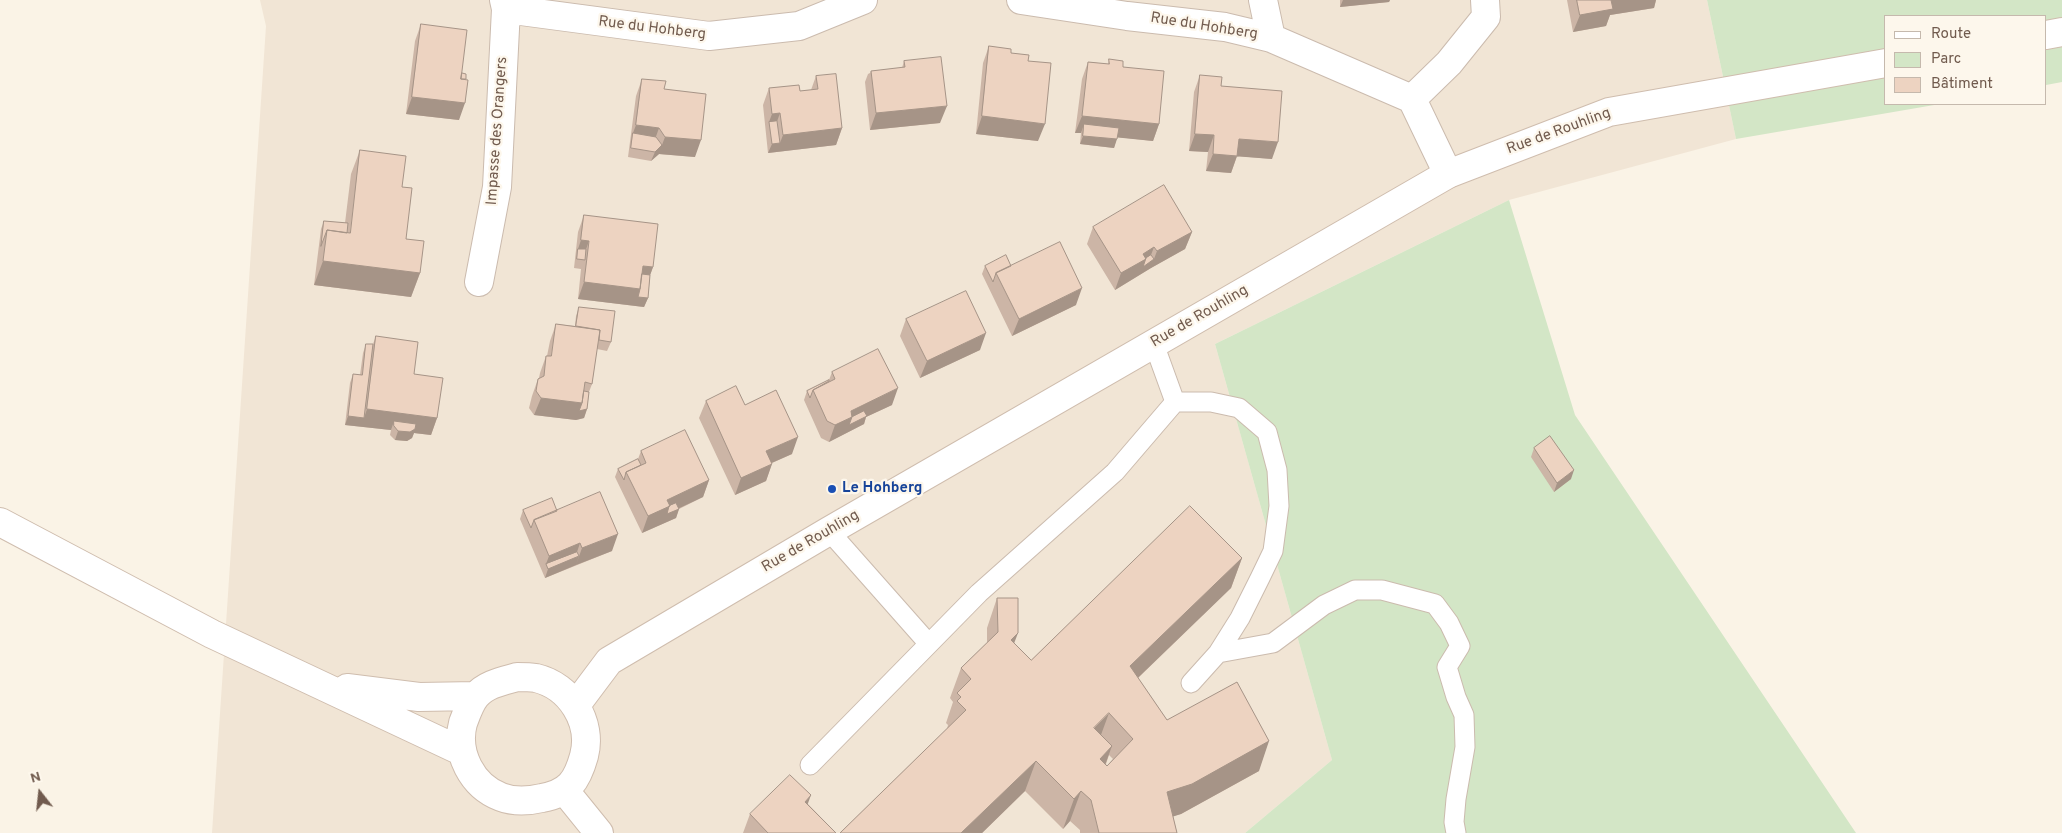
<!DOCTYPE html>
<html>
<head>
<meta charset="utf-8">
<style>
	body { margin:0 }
	#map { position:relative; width:2062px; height:833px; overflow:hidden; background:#faf3e6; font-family:Overpass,sans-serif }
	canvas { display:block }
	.legend { position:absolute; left:1884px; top:15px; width:162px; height:90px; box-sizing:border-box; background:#fdf7ec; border:1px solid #c5b9ad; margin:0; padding:6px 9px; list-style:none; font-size:15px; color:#715b4e }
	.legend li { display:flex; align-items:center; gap:10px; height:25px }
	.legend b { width:25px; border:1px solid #c5b9ad }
	.north { position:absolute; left:15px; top:768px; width:50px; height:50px; -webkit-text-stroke:4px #fdf7ec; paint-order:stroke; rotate:344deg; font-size:14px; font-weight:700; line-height:20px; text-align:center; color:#715b4e }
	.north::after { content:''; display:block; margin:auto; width:18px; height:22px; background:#715b4e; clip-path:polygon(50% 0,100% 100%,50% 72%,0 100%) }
</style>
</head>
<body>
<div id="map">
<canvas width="2062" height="833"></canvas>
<ul class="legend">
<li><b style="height:6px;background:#fff"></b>Route</li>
<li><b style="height:14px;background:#d3e6c6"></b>Parc</li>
<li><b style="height:14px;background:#edd3c1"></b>Bâtiment</li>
</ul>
<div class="north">N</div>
</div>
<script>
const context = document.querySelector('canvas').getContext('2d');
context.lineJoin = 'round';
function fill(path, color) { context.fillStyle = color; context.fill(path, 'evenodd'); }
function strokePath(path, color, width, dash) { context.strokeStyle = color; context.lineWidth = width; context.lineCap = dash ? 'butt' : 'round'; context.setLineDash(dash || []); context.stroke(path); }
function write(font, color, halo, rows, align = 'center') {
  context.font = font + ' Overpass,sans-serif'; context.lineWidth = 4.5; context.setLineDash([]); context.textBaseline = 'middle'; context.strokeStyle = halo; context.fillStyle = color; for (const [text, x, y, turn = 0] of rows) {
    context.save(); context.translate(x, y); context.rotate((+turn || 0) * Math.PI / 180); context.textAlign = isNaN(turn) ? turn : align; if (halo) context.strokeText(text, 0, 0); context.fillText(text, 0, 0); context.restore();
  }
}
fill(new Path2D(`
	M260,0H1707L1736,139L1509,200L1215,344L1332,760L1245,833H212L266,26Z`), '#f1e5d5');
fill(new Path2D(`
	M1707,0H2062V82L2046,85V16H1886V104H1940L1736,139Z
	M1509,200L1575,415L1856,833H1245L1332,760L1215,344Z`), '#d3e6c6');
const lane = new Path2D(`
	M1175,402H1211L1239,408L1267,432L1277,470L1279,506L1273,551L1260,578L1240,618L1218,653L1191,683
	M829,531L929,644
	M1218,653L1273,643L1324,605L1355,590H1382L1435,604L1449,623L1460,646L1447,667L1456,697L1464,715L1465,747L1456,799L1454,822L1456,833
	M810,765L979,593L1115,472L1175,402L1154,344`);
const street = new Path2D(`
	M1021,0L1127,16L1225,27L1271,38L1412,99L1448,174
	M1263,0L1271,38
	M506,9L709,36L799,26L863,0
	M1412,99L1449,63L1486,17L1485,0
	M479,282L497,187L506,9L504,0`);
const secondary = new Path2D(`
	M2046,35L2062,32
	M0,522L212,634L461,751
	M517,677C523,677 530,677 536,678C570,686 593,722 584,756C577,781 569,793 542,798C529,801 514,802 501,797C472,786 455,753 463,723C466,715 470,703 476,696C486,684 503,681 517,677Z
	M347,688L419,697L476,696
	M576,705L609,661L829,531L1448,174L1609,112L1886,63
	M565,791L599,833`);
strokePath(lane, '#cbbbae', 21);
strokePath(street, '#cbbbae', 30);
strokePath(secondary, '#cfbdae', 30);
strokePath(lane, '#fff', 19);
strokePath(street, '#fff', 28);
strokePath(secondary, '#fff', 28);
fill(new Path2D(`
	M1340,0H1390L1389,2L1340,7Z
	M1567,0H1656L1654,8L1610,15L1606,26L1573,32Z
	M421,24L462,73L459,120L406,114L415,41Z
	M989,46L1011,53L1028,61L1038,141L976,134L983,63Z
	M1109,59L1123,67L1159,124L1153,141L1117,137L1114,148L1080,144L1081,133H1075L1082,79L1088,62L1108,64Z
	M904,61L940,123L870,130L865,82L868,74L870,73L871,71L902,68Z
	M1200,75L1221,86L1272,159L1237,156L1231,173L1206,171L1208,152L1189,151L1194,92Z
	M816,76L842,128L836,145L768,153L763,105L769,88L800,91L811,90Z
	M642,79L664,89L695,157L659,154L651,161L628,157L636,96Z
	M360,150L402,187L406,239L420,273L411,297L314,285L321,229L324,221L345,223L351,174Z
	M584,215L653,267L650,275L648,298L644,307L578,299L581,269L574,268L578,232Z
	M1093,227L1192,232L1185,249L1151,268L1115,290L1087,244Z
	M985,266H1011L1076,305L1012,336L982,274Z
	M579,307L611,342L607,351L597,349L592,384L589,392L587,409L584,418L576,420L534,415L529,408L532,396L538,379L539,378L540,373L546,356H547L550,341L556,324L575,326L576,316Z
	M906,319L980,350L920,378L900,336Z
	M376,336L414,374L437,418L431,435L414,433L412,438L407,441L395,440L390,435L391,430L345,425L350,383L353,374L360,375L363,353L366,344H373Z
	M832,372L892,405L866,417L864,424L829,442L821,438L804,400L807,391L829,380Z
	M706,401L745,405L792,454L772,463L766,481L735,495L699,418Z
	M1534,448L1571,479L1554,492L1531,457Z
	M641,451L709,480L703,497L679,509L676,518L642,533L615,477L618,469L638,459Z
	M523,510L557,511L612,551L545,578L520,519Z
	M1242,558L1231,588L1138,678L1167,720L1259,771L1181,814L1173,816L1177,833H1080V830L1070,821L1063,829L1025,791L982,833H840L947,729L948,725L946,723L953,702L950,698L961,668L987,643V628L997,598L1014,644L1031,660ZM1109,755L1113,759L1107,766L1106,764Z
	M808,804L836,833H743L750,814Z`), '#ccb5a6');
fill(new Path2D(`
	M1343,0H1390L1389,2L1340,7Z
	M1610,0H1656L1654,8L1610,15L1606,26L1573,32L1580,15Z
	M412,97L465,103L459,120L406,114Z
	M947,106L940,123L870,130L876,113Z
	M780,113L774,130L769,122L772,114Z
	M982,116L1045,124L1038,141L976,134Z
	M1082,116L1159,124L1153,141L1083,134L1084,124L1081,133H1075Z
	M636,125L659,128L653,145L633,133Z
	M842,128L836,145L768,153L772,144L780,143L783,135Z
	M1195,134L1214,135L1208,152L1189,151Z
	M1083,136L1117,139L1114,148L1080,144Z
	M665,137L701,140L695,157L659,154L651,161L655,152L662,145Z
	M1239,139L1278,142L1272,159L1233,156Z
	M1213,154L1237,156L1231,173L1206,171Z
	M1192,232L1185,249L1151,268L1115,290L1121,273L1143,254L1154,247L1148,263L1154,259L1157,251Z
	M581,240L589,241L583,258L578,249Z
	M323,261L420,273L411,297L314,285Z
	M643,266L653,267L647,284L639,283Z
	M584,282L640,289L648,298L644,307L578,299Z
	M1082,288L1076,305L1012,336L1019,319Z
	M986,333L980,350L920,378L927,361Z
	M898,388L892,405L866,417L864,424L829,442L835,425L851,411Z
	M541,398L582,403L587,409L584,418L576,420L534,415Z
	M367,409L437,418L431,435L414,433L412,438L407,441L395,440L398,431L394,421L391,430L345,425L348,416L364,418Z
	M798,437L792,454L760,468L766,451Z
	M772,464L766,481L735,495L741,478Z
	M1574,470L1571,479L1554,492L1557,483Z
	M709,480L703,497L671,512L679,509L676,518L642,533L648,516L667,500Z
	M618,534L612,551L576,565L582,548Z
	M580,543L575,558L579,556L576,565L545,578L548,569L546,564L549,556Z
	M1242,558L1231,588L1119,696L1130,666Z
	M1018,633L1007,662L1011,640Z
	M1109,713L1098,743L1094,728Z
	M1269,741L1259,771L1181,814L1156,822L1167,792Z
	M1112,746L1101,776L1100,759Z
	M1036,761L1025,791L982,833H961Z
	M1081,791L1070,821L1063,829L1074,799Z
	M811,795L800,825L805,802Z`), '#a69487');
const building = new Path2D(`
	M1577,0H1611L1613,9L1580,15Z
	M421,24L467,30L461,79L468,80L465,103L412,97Z
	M989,46L1011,49V53L1029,55L1028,61L1051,63L1045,124L982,116Z
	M941,57L947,106L876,113L871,71L905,67L904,61Z
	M1109,59L1123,61V67L1164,71L1159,124L1082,116L1088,62L1109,64Z
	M462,73L466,74V79H461Z
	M836,74L842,128L783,135L780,113L772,114L769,88L799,85L800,91L818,89L816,76Z
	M1200,75L1222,77L1221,86L1282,91L1278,142L1239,139L1237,156L1213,154L1214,135L1195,134Z
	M642,79L666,81L664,89L706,94L701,140L665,137L659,128L636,125Z
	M777,121L780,143L772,144L769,122Z
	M1084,124L1119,128L1117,139L1083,136Z
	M633,133L656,137L662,145L655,152L631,148Z
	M360,150L406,156L402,187L412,188L406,239L424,241L420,273L323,261L327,230L350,233Z
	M1164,185L1192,232L1157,251L1154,247L1143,254L1146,259L1121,273L1093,227Z
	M584,215L658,224L653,267L643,266L640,289L584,282L589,241L581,240Z
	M324,221L348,223L347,233L327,230L321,246Z
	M1060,242L1082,288L1019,319L996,273Z
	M578,249H586L585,260L577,259Z
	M1006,255L1011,266L996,273L993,282L985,266Z
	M1151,255L1154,259L1143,267L1146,258Z
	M642,274L650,275L648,298L638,297L640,289Z
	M966,291L986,333L927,361L906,319Z
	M579,307L615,311L611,342L599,340L600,330L576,326Z
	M556,324L600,330L592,384L585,382L582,403L541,398L536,391L538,379L544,376L546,356H551Z
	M376,336L418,342L414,374L443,378L437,418L367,409Z
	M366,344H373L364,418L348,416L353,374L362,375Z
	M878,349L898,388L851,411L852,417L835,425L827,421L813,390L835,379L832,372Z
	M829,380V381L813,390L810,398L807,391Z
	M736,386L745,405L776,390L798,437L766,451L772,464L741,478L706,401Z
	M584,391L589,392L587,409L579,411L582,403Z
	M864,411L867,416L849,425L852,417Z
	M394,421L416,424L415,429L410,432L398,431L394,426Z
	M685,430L709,480L667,500L670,506L648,516L626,472L646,463L641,451Z
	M1550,436L1574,470L1557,483L1534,448Z
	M638,459L641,465L626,472L624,480L618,469Z
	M600,492L618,534L582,548L580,543L549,556L534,520Z
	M552,498L557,511L534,520L531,528L523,510Z
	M676,503L679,509L667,514L669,506Z
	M1190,506L1242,558L1130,666L1167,720L1237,682L1269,741L1192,784L1167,792L1177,833H1099L1091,800L1081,791L1074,799L1036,761L961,833H840L966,710L957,701L961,697L957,693L971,679L961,668L998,632L997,598H1018V633L1011,640L1031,660ZM1109,713L1133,739L1107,766L1100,759L1112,746L1094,728Z
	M577,552L579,556L548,569L546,564Z
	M790,775L811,795L805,802L836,833H768L750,814Z`);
fill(building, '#edd3c1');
strokePath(building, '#a69487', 1);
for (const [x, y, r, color] of [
	[832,489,5,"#1a4fb4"]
]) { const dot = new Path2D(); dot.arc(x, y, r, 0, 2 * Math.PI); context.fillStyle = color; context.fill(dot); strokePath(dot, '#fdf7ec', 2); }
write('15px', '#715b4e', '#fdf7ec', [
	["Rue du Hohberg",1204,27,9],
	["Rue du Hohberg",652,29,7],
	["Impasse des Orangers",498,131,-86],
	["Rue de Rouhling",1559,132,-20],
	["Rue de Rouhling",1200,317,-30],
	["Rue de Rouhling",811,542,-30]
]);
write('bold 15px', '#164399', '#fdf7ec', [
	["Le Hohberg",842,489]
], 'left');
</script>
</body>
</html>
